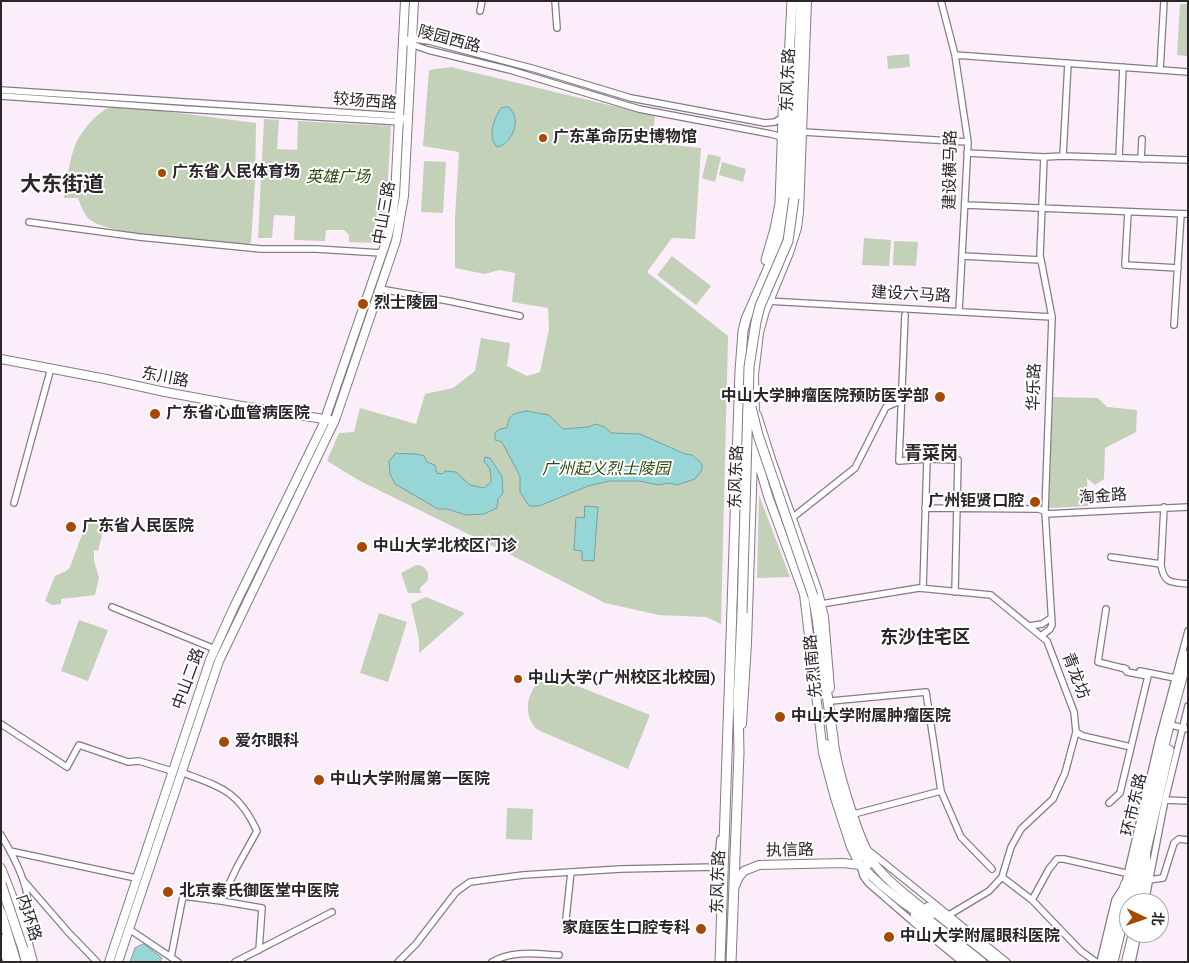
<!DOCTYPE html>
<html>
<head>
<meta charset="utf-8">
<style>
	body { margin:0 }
	#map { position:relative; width:1189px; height:963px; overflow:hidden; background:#fcedfb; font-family:"Source Serif 4","Noto Sans SC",serif }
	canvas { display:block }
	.frame { position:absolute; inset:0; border:2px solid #2c262b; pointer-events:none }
	.north { position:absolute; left:1119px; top:893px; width:50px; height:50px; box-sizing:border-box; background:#fff; border:1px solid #aba8aa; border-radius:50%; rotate:93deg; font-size:14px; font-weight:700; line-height:20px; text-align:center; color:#2c262b }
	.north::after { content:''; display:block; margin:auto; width:18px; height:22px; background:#a94802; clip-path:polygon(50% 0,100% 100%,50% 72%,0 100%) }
</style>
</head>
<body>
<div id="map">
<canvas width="1189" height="963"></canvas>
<div class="frame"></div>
<div class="north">北</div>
</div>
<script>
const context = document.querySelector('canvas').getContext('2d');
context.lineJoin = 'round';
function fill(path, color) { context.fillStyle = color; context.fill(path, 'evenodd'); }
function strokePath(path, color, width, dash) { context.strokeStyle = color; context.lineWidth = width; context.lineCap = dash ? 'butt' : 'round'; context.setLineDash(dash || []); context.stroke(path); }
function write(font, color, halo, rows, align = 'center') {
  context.font = font + ' "Source Serif 4","Noto Sans SC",serif'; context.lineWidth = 4; context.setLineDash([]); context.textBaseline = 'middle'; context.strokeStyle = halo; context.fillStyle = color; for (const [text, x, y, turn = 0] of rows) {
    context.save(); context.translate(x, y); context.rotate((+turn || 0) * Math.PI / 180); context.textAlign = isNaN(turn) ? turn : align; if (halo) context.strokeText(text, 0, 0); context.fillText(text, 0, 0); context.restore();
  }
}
fill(new Path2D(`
	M1180,4H1188V56L1177,55Z
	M909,54L910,67L888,69L887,56Z
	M451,67L655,116L652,143L701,148L695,239L672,238L647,272L728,336L721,624L706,617L659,615L605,603L509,554L360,481L327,461L339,433L354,432L360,408L416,424L425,394L453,388L475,371L481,338L510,343L507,366L527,376L540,372L549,329L548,308L512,302L515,273L499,270L485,274L455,268V217L459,152L423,146L429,70Z
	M113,106L132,107L256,123L255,183L251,242L248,245C218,243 108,236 89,219C84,214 80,204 78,198H64C67,181 69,164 74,148C80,132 97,111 113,106Z
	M264,119L279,120L277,149L297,150L298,121L391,126L386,214L378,243L349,242V235L344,230H326L325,241L294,240L295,216L274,215L272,238H258Z
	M708,154L721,157L715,182L702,178Z
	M424,161L446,162L443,213L421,212Z
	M722,162L746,169L743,182L719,175Z
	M864,238L891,240L889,266L862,265Z
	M894,241L918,242L916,266L893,265Z
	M672,256L711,286L696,305L657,275Z
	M1053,397L1098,398L1107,407L1137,410L1136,432L1105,448L1104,479L1095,485L1087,478L1088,506L1049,508Z
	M759,495L790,577L757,578Z
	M89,521L101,526L103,531L98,551L94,550V561L99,578L95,595L61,599V604L52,605L45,601L55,576L66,571L70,567L86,524Z
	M416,565C425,565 429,571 428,580L420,588L421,593H408L401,573Z
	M426,597L465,613L419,653V640L411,604Z
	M379,613L407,622L388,682L360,673Z
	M79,620L108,630L88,681L61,671Z
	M551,679H560L650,715L628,769L538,730C524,718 525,696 538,683Z
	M507,808L533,809L532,840L506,839Z`), '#c2d1b7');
const water = new Path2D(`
	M508,107C523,117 513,144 497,147C487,137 494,118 501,108Z
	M526,411L549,415L563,429L588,427L596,424L605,427L611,433L640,434L685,454L692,455L702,464V470L695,479L677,485L669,483L659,485L639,481H610L588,486L539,506H529L520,492V476L502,442L495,440V433L500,429L507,428C509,413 513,414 526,411Z
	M396,453C406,455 414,452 424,456L427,462L435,465L437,473L442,474L445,471L456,472L470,485L484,488L491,482C491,474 491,467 484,462L485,457L490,458L502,476L503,493L498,499L497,508L484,514L466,515L447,509H438L395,484L390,474L389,462Z
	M585,506L598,507L594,561L582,560V551L574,550L576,517L584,518Z
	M144,944L162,958L160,962H130L135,948Z`);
fill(water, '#97d6d6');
strokePath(water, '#77a1a3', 1);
const minor = new Path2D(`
	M555,1L557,28
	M941,1L955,55L968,142L959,311
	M480,11L482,1
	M402,40L412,39L429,41L535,69L631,98L765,123L775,122L783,117
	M408,43L428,50L510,70L639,109L771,134L778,136L783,141
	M955,55L1188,72
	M1160,70L1164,1
	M1,90L399,116L408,120
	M1,96L185,109L401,122
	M803,132L968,142
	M967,153L1044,157L1063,156L1188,160
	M1063,156L1068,63
	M1119,158L1123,67
	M1141,159L1142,139
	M965,205L1188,214
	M1128,212L1125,265L1178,268
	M29,222L139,237L261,249H316L382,253
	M962,256L1041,260
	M380,289L449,301L520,316
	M767,301L1052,317
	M905,315L899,461L927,459L958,460L955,592
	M1174,325L1181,214
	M14,503L51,368
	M1164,507L1161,565C1164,584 1171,582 1188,584
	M925,508L1038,509L1045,511
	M1045,514L1188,507
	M792,518L855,468L886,407L900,401
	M1111,557L1161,564
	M923,588L927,459
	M821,604L919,588L991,595L1047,641L1074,712L1076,732L1065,773L1053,799L1021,829L1011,847L1002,877L989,891L949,915
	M112,607L215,649
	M1106,609L1098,662L1126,669
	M1030,626L1042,624L1051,618
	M1041,636L1050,629L1052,625L1045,511L1052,317L1040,255L1044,157
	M1140,671L1175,678
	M831,701L926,692L941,791L961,837L992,869
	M1,724L67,767L79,745L128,762L139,761L172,771
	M1175,726L1188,729
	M1076,732L1083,736L1131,747
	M1165,800L1188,801
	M1109,803L1120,793L1148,676L1127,672L1124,668
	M854,814L941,791
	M1,835C13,855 39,901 22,921
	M868,850L1007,962
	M10,851L136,878
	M860,865L863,876L868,883L913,922L962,962
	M1148,876L1149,880L1163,878L1174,843L1179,839L1188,840
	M1002,877L1032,900L1081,951L1096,962
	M23,880L69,933L97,962
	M1032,900L1049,869L1057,859H1064L1130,874
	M221,901L262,908L259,950
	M1145,903L1165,800L1188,706
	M719,909L716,881L720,839
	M565,928L571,872
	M129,929L178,962
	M171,957L183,896L221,901L237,867L257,831C238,790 220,787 181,772
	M235,962L332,912
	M398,962L416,944L456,892L470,882L523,875L620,869L717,867
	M492,962C512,950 536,954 559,955
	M1100,962L1115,900L1125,884L1159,739L1188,631
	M1132,962L1138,933`);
const major = new Path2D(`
	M1,359L106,379L165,392L236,405L330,420
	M755,414L754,375L759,333L765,311L789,253L797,228L799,212L807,1
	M757,415L771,459L818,592L824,617L830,688
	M755,451L768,496L804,594L823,753L835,798L851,847L860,865L881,885L902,902L933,923L982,962
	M742,724L747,643L754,428
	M833,734C835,763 859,844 876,866C891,885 913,900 931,915
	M826,744C836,783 848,830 869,864
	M1,868L22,921L33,962
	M735,886L739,877L744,871L759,865L843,863L860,865
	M1139,903L1147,866L1146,856
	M1,904L11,919
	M928,907L997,962
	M915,915L972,962
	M109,962L210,660L234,607L323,425L387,239L392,218L395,196L405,1
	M118,962L219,661L335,420L396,241L404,196L414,1
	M1106,962L1125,884L1134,875
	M1126,962L1133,933`);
const highway = new Path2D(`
	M794,198L801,1
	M766,260L775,229L780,203L784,90L786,78
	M813,596L817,618L833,739
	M1135,898L1169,750
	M23,949L26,962
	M720,962L740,371L743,331L746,319L772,260L784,218L791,90L789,60L792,1
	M731,962L739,752L738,704L742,613
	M1113,962L1168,729L1188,655`);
strokePath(minor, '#877a86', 8);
strokePath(major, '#877a86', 10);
strokePath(highway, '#877a86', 11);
strokePath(minor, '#fff', 5.5);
strokePath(major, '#fff', 8);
strokePath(highway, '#fff', 9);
const highwayBridge = new Path2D(`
	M751,407L758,435L813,596
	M742,613L749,367L756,322L760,306L788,241L794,198
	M1,884L23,949
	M1,913L16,962
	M1,939L8,962`);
strokePath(highwayBridge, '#877a86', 11, []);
strokePath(highwayBridge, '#fff', 9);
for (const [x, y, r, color] of [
	[543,138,5,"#a94802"],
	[162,173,5,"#a94802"],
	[363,304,6,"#a94802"],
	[940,397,6,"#a94802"],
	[155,414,6,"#a94802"],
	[1035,502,6,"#a94802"],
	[71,527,6,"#a94802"],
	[362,547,6,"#a94802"],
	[518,679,5,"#a94802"],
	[780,717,6,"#a94802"],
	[224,742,6,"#a94802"],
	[319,780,6,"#a94802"],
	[168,892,6,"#a94802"],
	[701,929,6,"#a94802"],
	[889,937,6,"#a94802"]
]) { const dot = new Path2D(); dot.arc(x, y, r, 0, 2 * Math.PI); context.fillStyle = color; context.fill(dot); strokePath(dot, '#fff', 2); }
write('16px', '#2c262b', '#fff', [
	["陵园西路",449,40,15],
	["东风东路",789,80,-88],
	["较场西路",365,102,4],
	["建设横马路",951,170,-89],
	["中山三路",385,213,-80],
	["建设六马路",911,295,3],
	["东川路",165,378,11],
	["华乐路",1035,387,-88],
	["东风东路",737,477,-88],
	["淘金路",1103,497,-4],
	["先烈南路",814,666,-95],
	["青龙坊",1075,676,69],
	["中山二路",189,679,-70],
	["环市东路",1135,805,-77],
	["执信路",790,851,-1],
	["东风东路",719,882,-88],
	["内环路",28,918,72]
]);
write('bold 16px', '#2c262b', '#fff', [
	["广东革命历史博物馆",553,138],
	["广东省人民体育场",172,173],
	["烈士陵园",374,304],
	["中山大学肿瘤医院预防医学部",929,397,"right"],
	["广东省心血管病医院",166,414],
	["广州钜贤口腔",1024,502,"right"],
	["广东省人民医院",82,527],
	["中山大学北校区门诊",373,547],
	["中山大学(广州校区北校园)",528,679],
	["中山大学附属肿瘤医院",791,717],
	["爱尔眼科",235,742],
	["中山大学附属第一医院",330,780],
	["北京秦氏御医堂中医院",179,892],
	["家庭医生口腔专科",690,929,"right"],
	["中山大学附属眼科医院",900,937]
], 'left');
write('italic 16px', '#2e4b0d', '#fff', [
	["英雄广场",338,178],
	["广州起义烈士陵园",606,470]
]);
write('bold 18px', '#2c262b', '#fff', [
	["青菜岗",931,454],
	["东沙住宅区",925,638]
]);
write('bold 21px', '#2c262b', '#fff', [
	["大东街道",62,186]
]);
</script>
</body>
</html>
